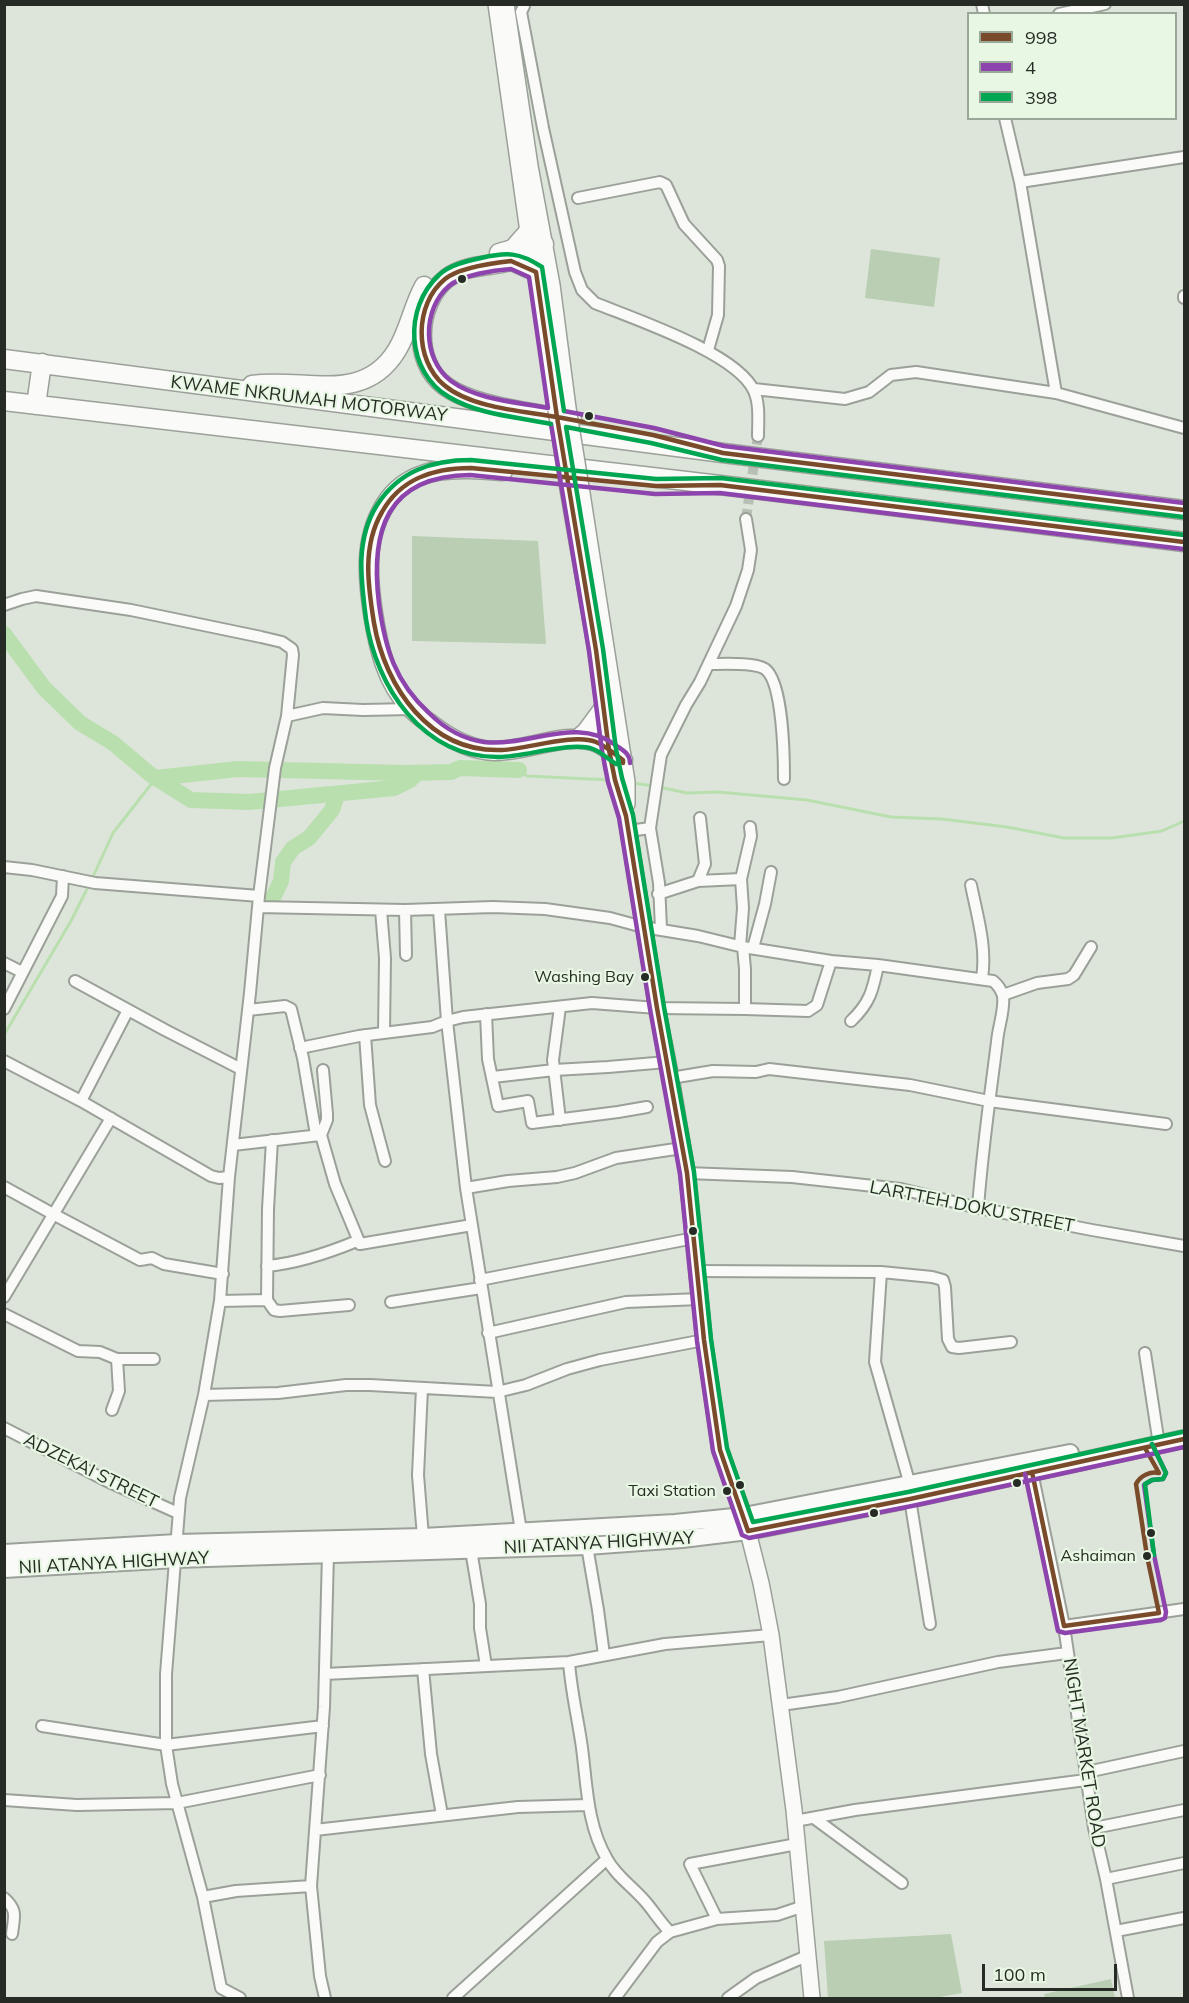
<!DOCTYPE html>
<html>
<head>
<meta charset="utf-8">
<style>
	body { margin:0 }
	#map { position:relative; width:1189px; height:2003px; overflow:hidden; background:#dde5da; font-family:Mulish,sans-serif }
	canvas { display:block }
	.frame { position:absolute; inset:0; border:6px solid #262c25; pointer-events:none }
	.legend { position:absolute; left:967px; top:12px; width:210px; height:108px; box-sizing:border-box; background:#e7f7e3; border:2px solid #9aa697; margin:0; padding:8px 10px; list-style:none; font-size:18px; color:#262c25 }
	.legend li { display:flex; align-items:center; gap:12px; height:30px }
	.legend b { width:30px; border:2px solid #9aa697 }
	.scale { position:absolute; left:982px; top:1964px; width:135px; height:27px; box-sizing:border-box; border:3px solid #262c25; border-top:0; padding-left:8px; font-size:18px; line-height:21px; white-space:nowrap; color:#262c25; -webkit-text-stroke:4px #e7f7e3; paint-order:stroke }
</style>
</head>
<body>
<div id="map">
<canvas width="1189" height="2003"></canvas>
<div class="frame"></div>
<ul class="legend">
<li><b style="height:8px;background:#7a4b2a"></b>998</li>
<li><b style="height:8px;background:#8e44ad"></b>4</li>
<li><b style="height:8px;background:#00a651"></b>398</li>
</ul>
<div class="scale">100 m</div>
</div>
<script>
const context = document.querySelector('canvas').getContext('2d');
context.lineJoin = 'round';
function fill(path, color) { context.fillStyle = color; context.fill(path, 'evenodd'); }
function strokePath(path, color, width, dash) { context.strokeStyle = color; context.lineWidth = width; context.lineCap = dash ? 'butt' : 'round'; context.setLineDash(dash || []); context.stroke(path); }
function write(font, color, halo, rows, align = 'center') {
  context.font = font + ' Mulish,sans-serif'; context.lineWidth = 4.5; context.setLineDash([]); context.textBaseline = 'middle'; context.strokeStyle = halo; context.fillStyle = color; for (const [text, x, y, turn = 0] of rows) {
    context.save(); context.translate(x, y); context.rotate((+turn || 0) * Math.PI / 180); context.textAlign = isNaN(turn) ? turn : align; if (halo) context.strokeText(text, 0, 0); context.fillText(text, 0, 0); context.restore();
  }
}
fill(new Path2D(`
	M871,249L940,258L934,307L865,298Z
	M412,536L538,541L546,644L412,641Z
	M951,1934L962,1993L934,1998H828L824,1941Z
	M1111,1979L1115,1998H1045L1044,1994Z`), '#b9ceb2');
strokePath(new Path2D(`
	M519,770L527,776L611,780
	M633,783L653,786
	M659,787L687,793L718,792L807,800L891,817L942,819L1007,827L1064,838H1112L1162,831L1184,821
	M92,879L113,833L156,778
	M4,1035L71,921L89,885`), '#b9dfaf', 3);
strokePath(new Path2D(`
	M4,634L44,688L80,723L113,743L151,775L191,800L249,802L394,788L410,780L417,773
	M156,778L237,769L405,773L451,772L460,768L519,770
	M272,900L281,881L283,862L293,848L309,838L332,810L337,795`), '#b9dfaf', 16);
strokePath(new Path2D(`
	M746,519L758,436`), '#b8c0b6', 10, [10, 5]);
const street = new Path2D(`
	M982,4L984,14
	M524,6L521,12L543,128L575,272L582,290L595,303C634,319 737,353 754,391C760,404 758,422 758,436
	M1059,14L1105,4
	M1005,118L1020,182L1056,393
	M1020,182L1184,157
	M578,198L660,182L666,185L684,224L717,260L719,266L718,315L708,350
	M1184,298V296
	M754,389L845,399L869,392L891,375L916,372L1056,393L1184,428
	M4,605L22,599L36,596L131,610L261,637L282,642L292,649L293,655L287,716L275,768L259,896L250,993L229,1177L220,1301L204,1395L180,1498L166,1674V1745L172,1784L203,1897L221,1988L240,1998
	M709,664C722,664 755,662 765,669C783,682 784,757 784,779
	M287,716L323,708L363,710L411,709
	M650,828L659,883L661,929
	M629,831L650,828L661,755L686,705L700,682L736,606L748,570L751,550L746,519
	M4,867L32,870L95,883L259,896
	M698,881L705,864L700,818
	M971,885C977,915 987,947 982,978
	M658,894L698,881L741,879
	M258,907L405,910L493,907L545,909L610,918L643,927L698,936L743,947L831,961L878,965L993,981C998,985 1001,989 1003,996C1005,1010 998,1027 997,1042C990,1097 982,1152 978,1208
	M381,910L385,958L384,1033
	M405,910L406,955
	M439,910L447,1021L466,1188L521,1531
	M740,946L743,908L741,879L751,836L750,827
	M753,948L765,904L771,872
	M4,963L22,972
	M75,981L165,1030L241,1069
	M1003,995L1037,983L1068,979L1074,975L1091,947
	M560,1007L553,1060L560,1120
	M4,1009L62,896L63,876
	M745,1009L808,1011L817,1005L831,961
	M248,1010L285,1006L291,1009L303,1058L316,1135
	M486,1014L488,1059L498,1106L528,1101L532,1123L618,1112L647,1107
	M851,1021C870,1003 873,990 878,965
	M365,1035L370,1105L385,1161
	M300,1048L359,1036L432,1027L447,1021L463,1017L592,1003L657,1008L745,1009V969L743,947
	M4,1061L81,1101L211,1176L219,1178L229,1177
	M323,1070L327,1114V1120L321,1135L335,1184L360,1244L472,1225
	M493,1077L554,1070L608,1067L667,1062
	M671,1078L713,1071L756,1072L769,1069L910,1085L989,1101L1166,1124
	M81,1101L128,1010
	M272,1140L268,1209L267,1300L274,1310L280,1311L349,1305
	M233,1145L320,1135
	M687,1173L792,1177L901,1189L978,1208L1092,1230L1184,1246
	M4,1187L53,1214L140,1260L152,1258L164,1264L223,1274
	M466,1188L508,1181L557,1177L575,1173L616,1158L682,1148
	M267,1266C299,1263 328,1253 357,1241
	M698,1271L881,1272L932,1277L943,1280L945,1287L948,1339L952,1347L959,1348L1011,1342
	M881,1272L875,1362L910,1485
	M480,1280L694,1238
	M4,1297L111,1118
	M220,1301L267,1300
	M391,1302L481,1288
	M4,1314L78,1351L100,1352L117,1359H154
	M488,1333L626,1302L700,1299
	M1145,1353L1158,1438
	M422,1388L418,1475L423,1537
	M204,1395L278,1393L346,1385H370L497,1392L526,1385L567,1369L600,1360L704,1340
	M112,1410L119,1391L117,1359
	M4,1428L107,1481L178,1513
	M1032,1472L1064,1626L1094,1828L1106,1879L1128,1998
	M910,1499L930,1624
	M587,1546L598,1610L604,1655
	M471,1550L480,1604V1628L486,1666
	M1064,1626L1184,1609
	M569,1662C571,1691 578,1719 582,1748C587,1786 587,1825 607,1859C616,1876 632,1886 644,1900C653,1910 660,1922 670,1932
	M423,1669L431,1754L442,1815
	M325,1674L569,1662L665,1644L771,1635
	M781,1705L838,1697L998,1662L1067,1653
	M42,1726L166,1745L323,1726
	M1087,1772L1184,1751
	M4,1800L77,1805L177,1803L320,1775
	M814,1818L902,1883
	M795,1821L855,1810L1086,1780
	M1094,1828L1184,1810
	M315,1830L518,1807L588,1805
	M1106,1879L1184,1863
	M311,1886L320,1976L325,1998
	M203,1897L236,1891L311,1886L324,1707L328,1554
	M4,1898C18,1910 14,1917 12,1934
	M717,1919L690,1864L797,1844
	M1116,1931L1184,1918
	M453,1998L607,1859
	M615,1998L657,1942L670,1932L717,1919L777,1915L804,1906
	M728,1998L756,1978L809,1955`);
const secondary = new Path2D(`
	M496,4L528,232L540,298L556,410
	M506,4L530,166L552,285L568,408
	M581,487L627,782V804
	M568,489L596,650L612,767L626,816L657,1008L671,1078L687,1173L704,1340L720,1450L744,1516L761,1583L771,1635L794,1810L812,1998`);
const primary = new Path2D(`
	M4,1553L177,1543L423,1537L675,1523L744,1516L1070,1453
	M4,1569L176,1559L587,1546L682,1539L748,1531L910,1499L1184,1439`);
const highway = new Path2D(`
	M544,244C534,250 523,258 511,261C490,267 464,264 446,279C431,291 422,314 422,332C421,352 428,373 444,385C472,407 536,413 572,420
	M499,253L513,249L528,232
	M512,261L536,272
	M4,359L723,453L1184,510
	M252,385C304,377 363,406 397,350C409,330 413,306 424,286
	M4,401L737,487L1184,542
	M36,405L42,363
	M503,471C463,468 417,463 389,499C364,533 367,574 373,613C378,646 386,683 411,708C417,715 425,720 432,725C450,739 470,750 494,751C523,752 566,732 593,741C604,744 614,754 623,760
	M579,738L586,732L603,709`);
strokePath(street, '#9ba199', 14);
strokePath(secondary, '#9ba199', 18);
strokePath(primary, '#9ba199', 20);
strokePath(highway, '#9ba199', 21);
strokePath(street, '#fafbf9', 10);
strokePath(secondary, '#fafbf9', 15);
strokePath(primary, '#fafbf9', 16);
strokePath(highway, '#fafbf9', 18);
const secondaryBridge = new Path2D(`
	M568,408L581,487
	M556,410L568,489`);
strokePath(secondaryBridge, '#9ba199', 18, []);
strokePath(secondaryBridge, '#fafbf9', 15);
strokePath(new Path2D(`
	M511,261L536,272L557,417C523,411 471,408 444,385C414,360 414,304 445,279C460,267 493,263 511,261Z
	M557,417L653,435L723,453L1184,510
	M557,417L596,650L609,750L615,780L626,816L657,1008L687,1173L704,1340L720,1450L748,1531L910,1499L1184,1439
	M623,763V760C614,754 606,746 596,742C573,733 528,749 502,750C430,753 385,687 374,623C368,586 362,546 382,512C401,478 434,468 471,468L656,486L720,485L1184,542
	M1032,1472L1064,1626L1159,1613L1147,1556L1136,1484C1140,1476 1150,1471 1159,1473L1145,1448`), '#7a4b2a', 4.5);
strokePath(new Path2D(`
	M511,269L529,277L548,408C517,402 477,400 451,381C422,359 422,309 449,286C462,275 494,270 511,269Z
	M564,411L654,428L724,446L1184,503
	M551,424L589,651L602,751L608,782L619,818L650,1009L680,1174L697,1341L713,1451L742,1535L749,1538L912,1506L1184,1447
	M630,763C630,754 624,751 617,746C576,715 531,747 484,742C463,739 444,728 429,713C395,682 385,648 379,604C370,531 386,476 470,475L655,494L720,493L1183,549
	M1025,1474L1058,1631L1065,1633L1161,1620L1165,1618L1166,1612L1154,1555L1144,1485L1152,1480L1163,1479L1166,1473L1152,1444`), '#8e44ad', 4.5);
strokePath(new Path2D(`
	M551,424C518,417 479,415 449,397C406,372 403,308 439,275C449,265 467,261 481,258C507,252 519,252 542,267L564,411
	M616,764C608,759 601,752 593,749C571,741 525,757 499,757C423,758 376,687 366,619C361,580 355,540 377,505C399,471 432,460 471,460L656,479L721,478L1184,535
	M1182,1432L908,1492L753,1522L727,1448L711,1339L694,1172L664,1007L633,815L622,778L616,749L603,649L566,427L651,443L722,460L1183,517
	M1152,1444L1166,1473L1163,1479L1152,1480L1145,1484L1154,1555`), '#00a651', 4.5);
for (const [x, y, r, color] of [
	[462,279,5,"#262c25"],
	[589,416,5,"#262c25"],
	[645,977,5,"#262c25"],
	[693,1231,5,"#262c25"],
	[1017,1483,5,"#262c25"],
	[740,1485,5,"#262c25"],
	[727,1491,5,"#262c25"],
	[874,1513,5,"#262c25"],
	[1151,1533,5,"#262c25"],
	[1147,1556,5,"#262c25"]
]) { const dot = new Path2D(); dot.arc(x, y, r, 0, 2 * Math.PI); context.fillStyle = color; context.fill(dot); strokePath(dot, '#e7f7e3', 2); }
write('16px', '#262c25', '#e7f7e3', [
	["Washing Bay",634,977],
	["Taxi Station",716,1491],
	["Ashaiman",1136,1556]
], 'right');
write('18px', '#262c25', '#e7f7e3', [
	["KWAME NKRUMAH MOTORWAY",309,399,7],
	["LARTTEH DOKU STREET",972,1207,11],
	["ADZEKAI STREET",91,1471,26],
	["NII ATANYA HIGHWAY",599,1543,-3],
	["NII ATANYA HIGHWAY",114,1563,-3],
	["NIGHT MARKET ROAD",1084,1753,81]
]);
</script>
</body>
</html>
